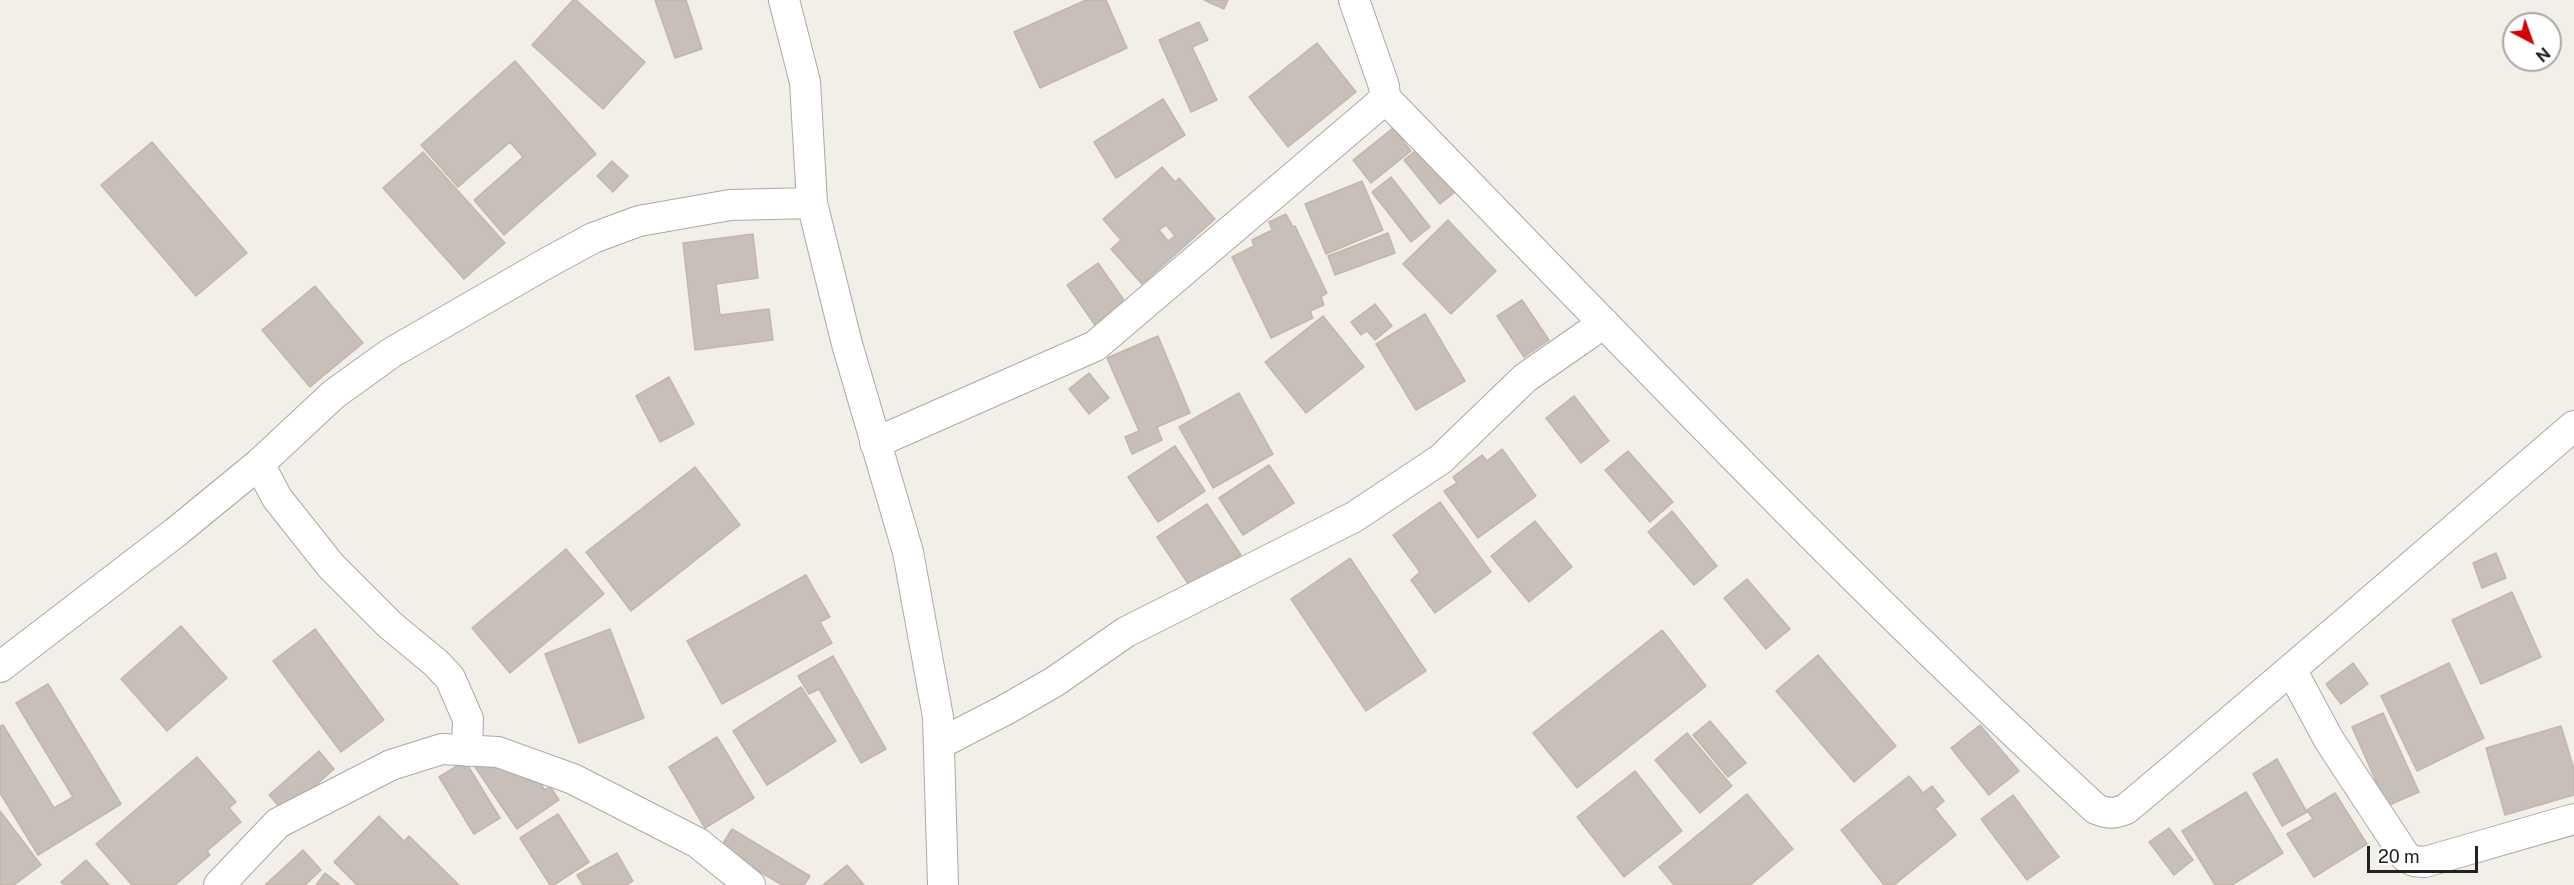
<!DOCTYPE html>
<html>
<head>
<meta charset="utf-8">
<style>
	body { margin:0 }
	#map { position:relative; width:2574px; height:885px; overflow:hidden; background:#f2efe9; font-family:"Public Sans",sans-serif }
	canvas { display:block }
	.north { position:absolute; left:2502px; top:12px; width:60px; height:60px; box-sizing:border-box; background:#fff; border:2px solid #a7a7a7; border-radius:50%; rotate:139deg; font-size:16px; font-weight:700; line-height:24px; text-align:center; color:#222 }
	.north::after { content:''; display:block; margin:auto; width:21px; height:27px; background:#d40000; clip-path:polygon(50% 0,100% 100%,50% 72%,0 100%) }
	.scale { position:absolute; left:2367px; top:846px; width:111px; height:27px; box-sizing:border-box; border:3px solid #222; border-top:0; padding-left:8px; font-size:18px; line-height:21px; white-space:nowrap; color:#222; -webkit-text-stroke:4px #fff; paint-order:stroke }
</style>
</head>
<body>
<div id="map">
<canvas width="2574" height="885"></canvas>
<div class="north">N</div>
<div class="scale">20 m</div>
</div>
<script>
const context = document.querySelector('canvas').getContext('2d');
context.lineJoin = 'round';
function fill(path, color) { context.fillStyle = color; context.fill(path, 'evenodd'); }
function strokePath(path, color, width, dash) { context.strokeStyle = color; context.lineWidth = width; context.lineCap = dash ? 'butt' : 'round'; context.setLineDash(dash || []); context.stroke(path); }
const building = new Path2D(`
	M573,0H576L645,62L603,109L532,45Z
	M655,0H686L702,49L675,58Z
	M1086,0H1106L1127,48L1040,88L1014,32Z
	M1204,0H1228L1224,9Z
	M1199,22L1208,40L1192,47L1217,100L1191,112L1159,40Z
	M1317,43L1356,92L1288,147L1249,97Z
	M515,61L596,154L504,235L474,200L523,157L510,142L458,187L421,145Z
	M1163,99L1185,135L1116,178L1094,142Z
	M1393,128L1411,151L1371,183L1353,160Z
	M152,142L247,253L196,296L101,185Z
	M1419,148L1455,192L1440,204L1404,160Z
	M423,152L505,243L464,279L383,188Z
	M612,161L628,176L613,192L597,176Z
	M1162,167L1175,182L1179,178L1215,219L1142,284L1111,249L1121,240L1103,219ZM1166,225L1175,236L1168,241L1159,230Z
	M1391,177L1430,227L1411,242L1372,192Z
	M1362,181L1383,230L1326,254L1305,204Z
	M1286,214L1293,227L1295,226L1327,293L1321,297L1324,305L1310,311L1313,318L1271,338L1232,257L1254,246L1252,240L1272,230L1269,222Z
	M1448,220L1496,271L1451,314L1403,264Z
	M1388,233L1395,253L1335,275L1328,256Z
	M753,234L758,278L716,284L720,315L769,309L773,340L695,350L683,243Z
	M1098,263L1128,306L1097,328L1067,285Z
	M315,286L363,343L310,387L262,330Z
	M1522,300L1549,340L1524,357L1497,316Z
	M1375,304L1392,326L1375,340L1367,331L1361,335L1351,322Z
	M1425,314L1465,381L1416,410L1376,344Z
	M1323,316L1364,367L1306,413L1265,362Z
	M1158,336L1190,413L1157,427L1162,440L1132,454L1125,437L1139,431L1107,358Z
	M1089,373L1109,398L1089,414L1069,389Z
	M669,377L694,424L660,442L636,396Z
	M1239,393L1273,454L1213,488L1179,427Z
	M1574,396L1609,441L1581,463L1546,418Z
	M1175,446L1205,491L1158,522L1128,477Z
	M1502,449L1536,496L1478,538L1444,491L1457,483L1453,477L1482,455L1487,461Z
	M1628,451L1673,502L1650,522L1605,470Z
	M1269,465L1294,503L1243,535L1219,498Z
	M695,467L740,525L631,611L586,552Z
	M1440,502L1491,572L1435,613L1411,580L1420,572L1393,535Z
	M1207,504L1241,555L1191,588L1157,537Z
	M1672,511L1717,566L1694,585L1648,532Z
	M1535,521L1572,567L1529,602L1491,556Z
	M566,549L604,594L510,673L472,628Z
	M2496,553L2506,578L2482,588L2473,563Z
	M1350,558L1426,671L1366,711L1291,599Z
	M806,575L830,617L820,622L832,643L722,704L687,641Z
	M1747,579L1790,629L1766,649L1724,598Z
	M2512,592L2541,657L2481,684L2452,620Z
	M181,626L227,678L167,731L121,679Z
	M315,629L384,720L341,752L273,661Z
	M610,629L644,718L579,743L545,654Z
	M1662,630L1706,686L1577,788L1533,733Z
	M1818,655L1896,746L1854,782L1776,691Z
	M833,656L886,749L861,763L819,689L809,694L798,676Z
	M2353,663L2368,684L2341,704L2326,684Z
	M2449,663L2484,738L2417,771L2381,696Z
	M48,684L121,804L38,855L0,793V726L3,725L54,808L73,797L16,703Z
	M801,687L836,741L767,785L733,731Z
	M2383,713L2419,792L2387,806L2352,727Z
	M1710,721L1746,763L1728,777L1693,735Z
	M1980,725L2019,771L1989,795L1951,748Z
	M2561,726L2574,769V795L2505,815L2486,748Z
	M1687,733L1732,786L1700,813L1655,760Z
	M717,737L754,798L705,828L669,767Z
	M319,751L334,769L285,813L269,795Z
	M497,752L515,761L527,781L535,775L545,790L550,786L559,800L517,829L475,767Z
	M197,757L236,802L229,808L241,822L207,851L210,855L175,885H132L96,844Z
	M2277,759L2307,812L2282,826L2253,774Z
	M465,761L500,818L474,834L439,777Z
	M1635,771L1682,831L1624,877L1577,817Z
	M1909,776L1923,793L1932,786L1944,801L1935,809L1956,835L1894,885H1884L1841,830Z
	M2246,792L2283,853L2232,885H2215L2182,831Z
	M2335,793L2367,844L2314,877L2287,834L2313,819L2307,810Z
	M1747,794L1793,849L1750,885H1674L1659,867Z
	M2013,795L2059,857L2027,880L1981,819Z
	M0,811L41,865L14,885H0Z
	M558,814L589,862L554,885H550L520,838Z
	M379,816L404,841L409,836L459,885H357L334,862Z
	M2169,828L2193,860L2174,875L2149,842Z
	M732,829L810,876L804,885H782L720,848Z
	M303,850L321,870L305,885H265Z
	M617,853L633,881L627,885H583L577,875Z
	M86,860L109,885H64L61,882Z
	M847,865L864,885H823Z
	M325,873L340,885H316Z`);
fill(building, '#c7bfb8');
strokePath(building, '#c4b6ab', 1.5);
const street = new Path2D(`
	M784,0L805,82L812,203L847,344L908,552L938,717L943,885
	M1385,98C1619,338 1849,582 2096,809C2108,814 2114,814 2126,809C2277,683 2425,554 2574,426
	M875,443L1095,346L1376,107L1385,98L1384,86L1354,0
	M259,464L277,498L331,566L390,625L436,663L450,678L468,719L467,751
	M0,667L176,532L259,464L334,394L391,353L547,263L593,238L639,221L730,205L812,203
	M2292,671L2329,740L2406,857L2414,861L2425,862L2574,819
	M939,744L1005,710L1054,682L1126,632L1354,517L1441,459L1525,378L1604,323
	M219,885L278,823L391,765L442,749L498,752L573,779L698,843L750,885`);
strokePath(street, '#a9a9a9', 32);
strokePath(street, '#fff', 30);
</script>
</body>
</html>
